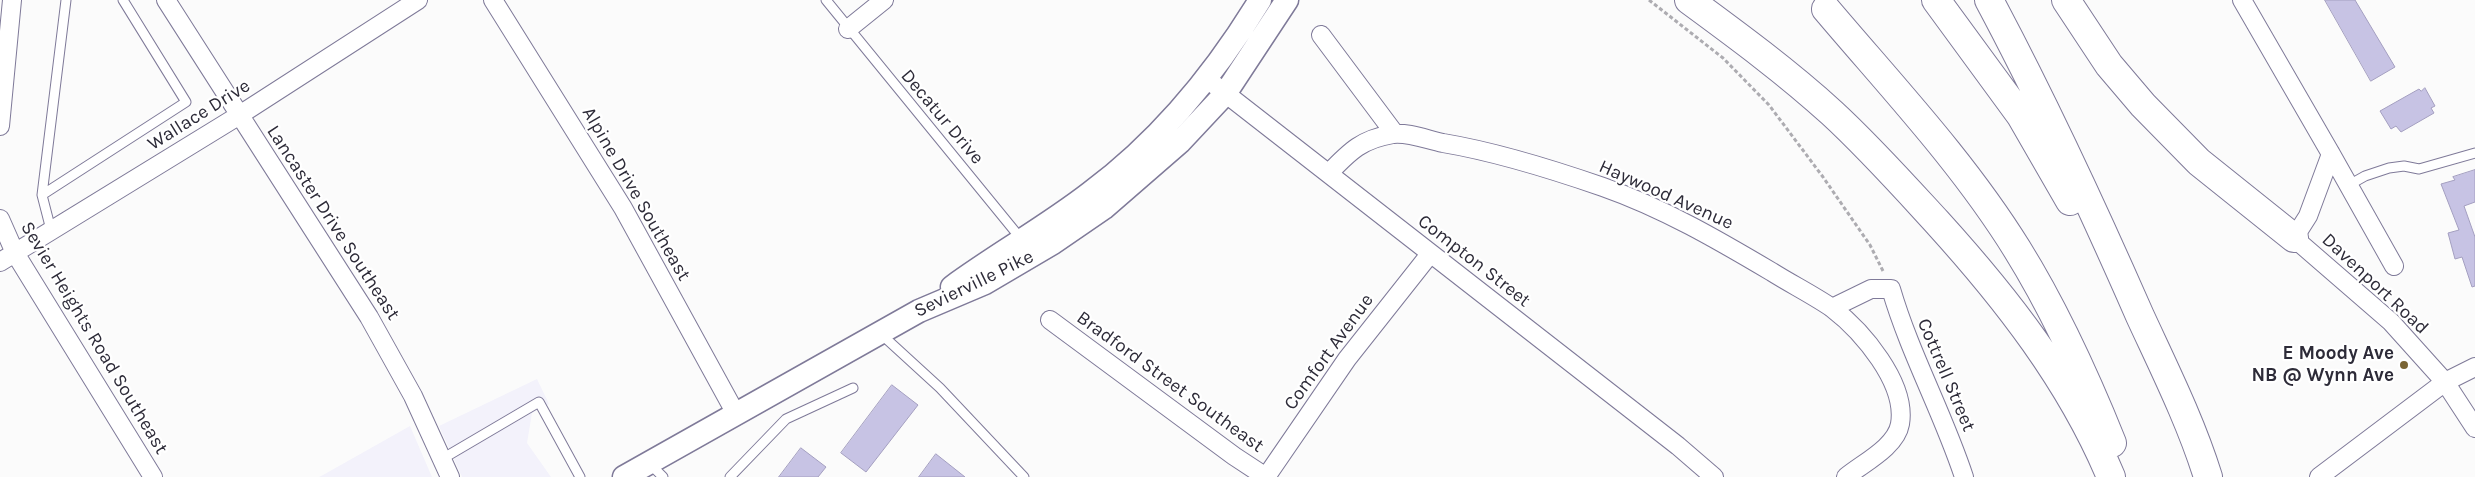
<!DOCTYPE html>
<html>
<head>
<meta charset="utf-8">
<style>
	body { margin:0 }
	canvas { display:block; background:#fbfbfb }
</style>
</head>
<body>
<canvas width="2475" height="477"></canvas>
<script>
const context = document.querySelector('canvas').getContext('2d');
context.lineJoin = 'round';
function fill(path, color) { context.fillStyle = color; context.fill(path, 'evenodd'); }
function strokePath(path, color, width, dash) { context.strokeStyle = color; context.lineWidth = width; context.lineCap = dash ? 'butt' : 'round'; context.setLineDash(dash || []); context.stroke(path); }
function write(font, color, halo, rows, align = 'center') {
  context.font = font + ' Karla,sans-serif'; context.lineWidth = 4.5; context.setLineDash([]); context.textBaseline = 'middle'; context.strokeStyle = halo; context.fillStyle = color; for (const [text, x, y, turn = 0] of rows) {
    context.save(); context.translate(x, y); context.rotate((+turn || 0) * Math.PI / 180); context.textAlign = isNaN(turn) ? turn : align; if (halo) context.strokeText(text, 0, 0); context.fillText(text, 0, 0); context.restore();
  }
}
fill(new Path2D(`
	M537,379L549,404L532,413L527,443L551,477H462L439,426Z
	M410,426L432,477H319L323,475Z`), '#f3f2fb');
const building = new Path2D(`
	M2325,0H2355L2395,67L2371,81Z
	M2425,88L2435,106L2431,108L2434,113L2401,132L2396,126L2391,129L2380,111L2419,89L2421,91Z
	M2475,170V202L2464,206L2475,237V286L2472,287L2462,257L2455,259L2448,233L2459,230L2441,184L2455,180L2453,177Z
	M892,385L918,405L866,472L841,453Z
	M801,448L826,467L818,477H779Z
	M936,454L965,477H919Z`);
fill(building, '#c7c3e4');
strokePath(building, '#a49fc0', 1);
const service = new Path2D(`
	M826,0L1022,240
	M2349,185L2365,176L2389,168L2404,166L2419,169L2475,153
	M42,195L186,102L123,0
	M51,230L42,195L66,0
	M881,334L940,388L1024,477
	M442,459L539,402L580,477
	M650,464L663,477
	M730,477L786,419L853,388`);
const minor = new Path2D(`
	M166,0L369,317L413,396L450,477
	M493,0L623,208L736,414
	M2242,0L2331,154L2394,266
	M848,29L884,0
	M1321,35L1395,134
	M1207,79L1678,446L1714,477
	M0,126L12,0
	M2331,154L2308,216L2294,238L2391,322L2445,382L2475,428
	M1329,173C1350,151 1362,139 1393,134C1408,132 1428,140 1443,143C1497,152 1551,169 1603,187C1663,208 1718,240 1772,272C1791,284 1813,295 1832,308C1862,331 1907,383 1900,424C1896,447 1863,463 1846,477
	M0,219L15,253L153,477
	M0,262L238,116L418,0
	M1832,308L1871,289H1891C1910,354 1943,413 1964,477
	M1050,320L1234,456L1266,477
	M1266,477L1347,359L1430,254
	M2319,477L2445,382L2475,367`);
const tertiary = new Path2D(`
	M952,287C997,254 1046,227 1090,193C1160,141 1215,74 1260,0
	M624,477L919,311L985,283L1053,243L1104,208L1180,142L1225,94L1287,0`);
const motorway = new Path2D(`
	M1689,0C1738,36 1787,72 1832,113C1869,147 1903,185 1937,222C2006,298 2071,381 2111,477
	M1936,0L2021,116L2070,201
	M1989,0C2044,103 2093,209 2140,316C2164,368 2191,422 2208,477
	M2066,0L2109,65L2143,105L2199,162L2294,238
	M1826,9C1892,87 1963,162 2017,249C2055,310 2085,376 2112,443`);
strokePath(service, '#7f7a99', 11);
strokePath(minor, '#7f7a99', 20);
strokePath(tertiary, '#7f7a99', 25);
strokePath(motorway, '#7f7a99', 30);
strokePath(new Path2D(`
	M1649,0L1723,58L1769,105L1823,177L1870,245L1884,273`), '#adacb1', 3, [4, 2.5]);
strokePath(service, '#fff', 9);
strokePath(minor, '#fff', 18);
strokePath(tertiary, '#fff', 22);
strokePath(motorway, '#fff', 28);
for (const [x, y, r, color] of [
	[2404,365,5,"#7a6534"]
]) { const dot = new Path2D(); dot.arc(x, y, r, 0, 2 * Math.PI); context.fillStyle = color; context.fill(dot); strokePath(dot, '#fff', 2); }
write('19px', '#2d2b38', '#fff', [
	["Wallace Drive",199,115,-32],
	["Decatur Drive",942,117,50],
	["Alpine Drive Southeast",636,194,60],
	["Haywood Avenue",1666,195,24],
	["Lancaster Drive Southeast",333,223,57],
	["Compton Street",1474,261,38],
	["Sevierville Pike",974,284,-26],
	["Davenport Road",2375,284,43],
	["Sevier Heights Road Southeast",94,338,59],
	["Comfort Avenue",1329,352,-54],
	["Cottrell Street",1946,375,67],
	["Bradford Street Southeast",1170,382,36]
]);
write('bold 19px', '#2d2b38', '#fff', [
	["E Moody Ave",2394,354],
	["NB @ Wynn Ave",2394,376]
], 'right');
</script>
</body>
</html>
